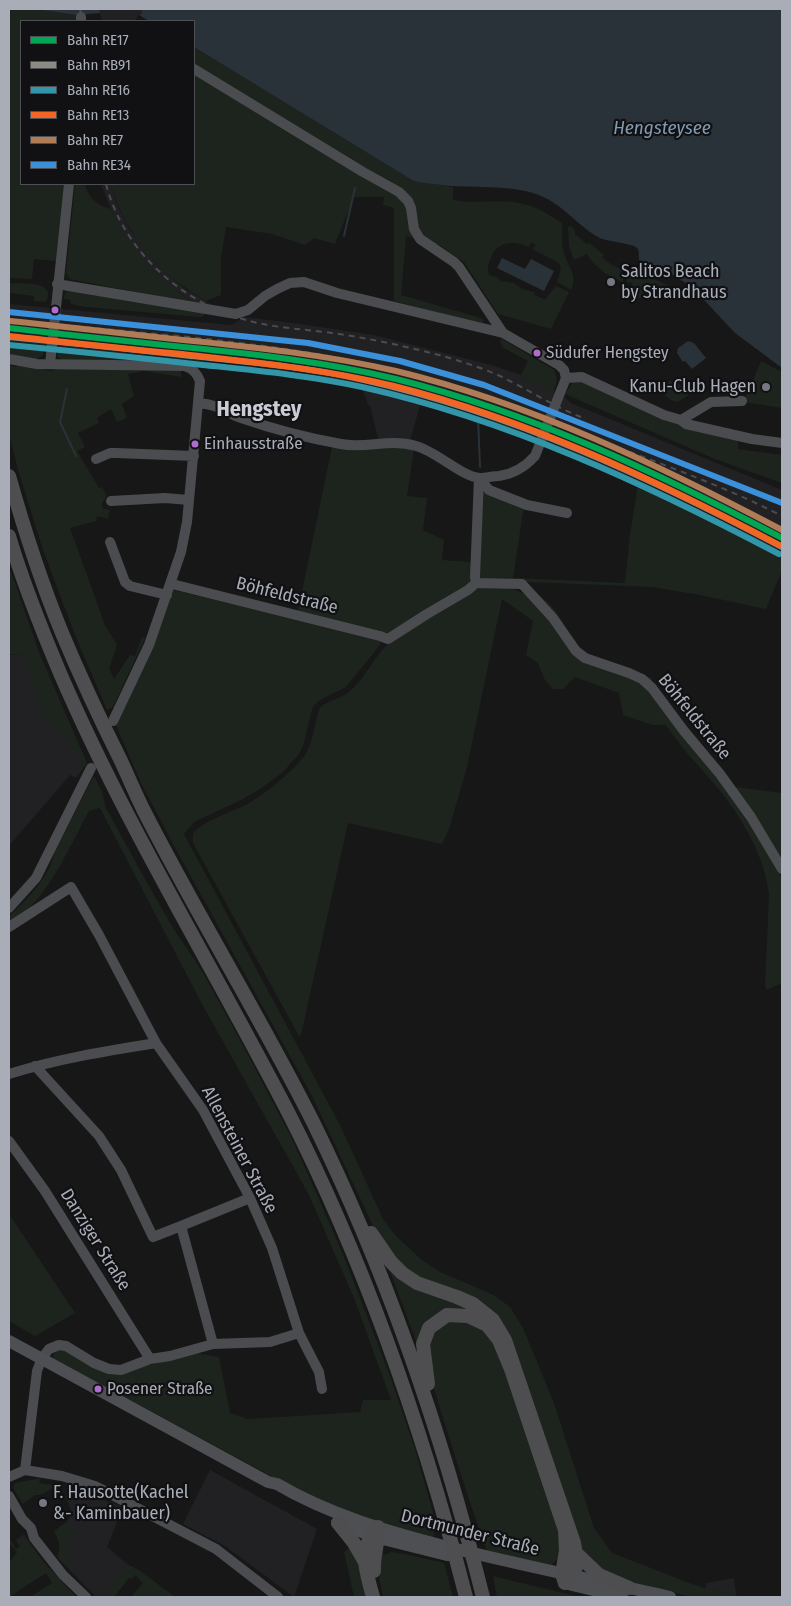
<!DOCTYPE html>
<html>
<head>
<meta charset="utf-8">
<style>
	body { margin:0 }
	#map { position:relative; width:791px; height:1606px; overflow:hidden; background:#171717; font-family:"Fira Sans Condensed",sans-serif }
	canvas { display:block }
	.frame { position:absolute; inset:0; border:10px solid #a8adb8; pointer-events:none }
	.legend { position:absolute; left:20px; top:20px; width:175px; height:165px; box-sizing:border-box; background:#111113; border:1px solid #4d4f55; margin:0; padding:6px 9px; list-style:none; font-size:15px; color:#a8adb8 }
	.legend li { display:flex; align-items:center; gap:10px; height:25px }
	.legend b { width:25px; border:1px solid #4d4f55 }
</style>
</head>
<body>
<div id="map">
<canvas width="791" height="1606"></canvas>
<div class="frame"></div>
<ul class="legend">
<li><b style="height:6px;background:#00a651"></b>Bahn RE17</li>
<li><b style="height:6px;background:#8d8a84"></b>Bahn RB91</li>
<li><b style="height:6px;background:#3395a8"></b>Bahn RE16</li>
<li><b style="height:6px;background:#f26522"></b>Bahn RE13</li>
<li><b style="height:6px;background:#b07c57"></b>Bahn RE7</li>
<li><b style="height:6px;background:#3a90db"></b>Bahn RE34</li>
</ul>
</div>
<script>
const context = document.querySelector('canvas').getContext('2d');
context.lineJoin = 'round';
function fill(path, color) { context.fillStyle = color; context.fill(path, 'evenodd'); }
function strokePath(path, color, width, dash) { context.strokeStyle = color; context.lineWidth = width; context.lineCap = dash ? 'butt' : 'round'; context.setLineDash(dash || []); context.stroke(path); }
function write(font, color, halo, rows, align = 'center') {
  context.font = font + ' "Fira Sans Condensed",sans-serif'; context.lineWidth = 4.5; context.setLineDash([]); context.textBaseline = 'middle'; context.strokeStyle = halo; context.fillStyle = color; for (const [text, x, y, turn = 0] of rows) {
    context.save(); context.translate(x, y); context.rotate((+turn || 0) * Math.PI / 180); context.textAlign = isNaN(turn) ? turn : align; if (halo) context.strokeText(text, 0, 0); context.fillText(text, 0, 0); context.restore();
  }
}
fill(new Path2D(`
	M99,9H142V13L139,14L135,21H102Z
	M101,184H110L117,205L130,230L157,264L185,289L216,307L195,304L166,283L150,268L133,248L121,231L111,209Z
	M9,304L231,325L244,317L300,324L374,335L491,365L521,375L564,396L571,403L782,490V553L732,528L638,484L560,449L499,424L422,399L410,441L378,439L370,405H368L361,385L303,373L205,360L99,352L9,342Z
	M9,655H40L87,763L76,778L70,775L9,846Z
	M210,1470L317,1529L294,1597L225,1546L183,1524Z
	M69,1487L123,1507L107,1547L127,1564L105,1597H96L58,1558L66,1523L72,1514L66,1497Z
	M734,1578L736,1594L706,1589V1583Z`), '#212123');
fill(new Path2D(`
	M9,9H35L76,15L77,21H21V184H66L56,261L34,259L32,279L9,278Z
	M194,47L412,180L453,187V200C477,205 503,197 527,205C540,208 550,216 562,223C562,234 561,245 565,256C569,268 578,276 571,290L557,282L561,269L559,263L532,249L536,245L531,242L529,247C513,240 496,241 490,260C488,265 487,269 489,275L497,277L500,281L514,283L522,289L534,292L535,295L545,300L556,286L569,292L551,329L498,314L464,262L438,244L434,249L420,240L406,236L401,295L474,316L483,319L484,321L482,324L394,301V208L383,205L384,197H354L335,244L314,238L305,245L272,234L226,227L221,257V295L206,301C156,271 129,239 110,184H194Z
	M75,184H85C88,198 98,206 111,209C132,251 157,278 195,304L70,279L66,273Z
	M570,226L575,230V234L587,244L589,243L604,255L602,257C608,263 615,267 624,270L623,282C608,276 596,269 587,254L574,260L569,246L568,227Z
	M627,266L669,286V288L651,296L633,299L632,283L627,282Z
	M9,283C21,284 58,280 46,302L34,301V296L9,293Z
	M68,290L204,312V316L199,317L86,307L71,304L70,300L64,299V296Z
	M500,338L554,370L557,379L554,392L521,375L528,361L502,347Z
	M9,342L45,345C44,349 44,355 41,357C34,362 17,355 9,354Z
	M58,347L99,352L205,360L200,367L191,363L174,360H62L57,356Z
	M761,361L782,372V408L744,402Z
	M19,364L51,371L58,369L181,371V377L144,371L128,374L134,396L122,404L127,418L117,422L111,409L97,418L99,423L78,433L85,447L77,451L99,488L102,487L107,496L102,503V508L110,510L108,519L97,516L96,521L70,528L105,625L117,645L109,669L114,679L130,655L135,656L142,637L145,638L113,707L107,710L75,635L43,550L19,473L9,434V365L17,367Z
	M578,380L738,439V449L782,455V483L715,459L565,394L573,382Z
	M670,381L677,383L690,394L678,402C669,401 665,395 659,388Z
	M372,446L414,449L407,496L427,498L423,530L444,540L442,560L472,562V576L468,587L388,633L298,611L332,447Z
	M638,484L732,528L782,553V570L766,609L700,595L652,587L480,580L478,574L483,493L487,492L524,506L513,578L625,583L630,535Z
	M9,566L40,655L87,763L82,764L67,739L41,715L23,655L9,654Z
	M484,587L511,588L525,594L533,600L569,645L629,675L646,686L731,793L770,854L782,879V983L767,990L765,986L769,896C766,861 746,825 725,797C706,773 683,751 666,725H653L623,715L619,693L575,677L563,689H553L545,680L538,663L526,655L533,621L502,599L467,767L449,829L442,844L348,823L301,1035L299,1036L193,843V834C199,823 233,811 246,805C262,796 295,770 305,755C314,741 314,723 320,708C329,699 342,700 353,688C366,676 373,659 386,646C409,624 446,606 474,590Z
	M173,590L380,640V645L346,687L320,700L313,706L303,746L299,754L282,773L257,791L241,800L194,822L184,834L340,1125L383,1219L396,1236L422,1260L440,1272L494,1295L510,1307L523,1328L554,1403L594,1528L612,1553L692,1584L707,1589L736,1594L738,1597H691L625,1581L609,1576L584,1556L496,1319L404,1270L376,1232L312,1096L173,844L141,783L116,725Z
	M532,592C560,603 564,635 585,651C597,661 613,663 628,668C636,670 644,675 652,678L653,683L735,787L782,793V865L652,685L585,656Z
	M94,776L102,792L106,808L141,872L173,928L202,971L247,1053L292,1139L318,1197L344,1257L389,1373L415,1449L434,1516L433,1521L434,1538L329,1507L54,1359L53,1356L56,1350L62,1349L117,1373L197,1353L219,1357L230,1413L248,1419L360,1412L363,1400H391L354,1298L309,1195L202,1004L100,808L89,811C73,840 54,884 31,906L32,909L9,923V916C26,900 51,876 54,853Z
	M9,1214L75,1313L35,1336L9,1321Z
	M388,1266L479,1312L453,1311L418,1346Z
	M458,1317L493,1336L561,1534L559,1558L551,1565L488,1553L467,1494L428,1370L426,1347L437,1326Z
	M41,1478L39,1483L53,1485L52,1489L40,1495H35L23,1504L13,1488L15,1483Z
	M68,1521V1523L76,1529L65,1547V1551L72,1556L65,1565L57,1556C62,1546 58,1540 54,1531Z
	M23,1535H24L42,1560L76,1597H30L52,1583L46,1573L9,1597V1561L13,1560L12,1558L17,1553L11,1545L9,1546V1542L11,1541L16,1549L20,1546L16,1540Z
	M350,1547L359,1560L370,1597H354L344,1552Z
	M391,1552L405,1554L444,1563L453,1597H383L378,1573L382,1553L385,1555Z
	M127,1564L139,1570L175,1597H131L143,1583L135,1575L131,1579L129,1578L114,1597H105Z
	M493,1576L579,1597H497Z`), '#1d241e');
fill(new Path2D(`
	M35,9H99L100,13L76,15Z
	M142,9H782V368L735,333L692,287L662,268L639,260C639,256 639,251 638,249C635,243 606,242 598,237C575,224 561,201 533,193C503,184 465,189 434,184C427,183 419,183 412,180L194,47V21H149L139,15L142,13Z
	M502,258L525,269L531,259L554,271L544,291L497,268Z
	M688,341L694,343L706,358L692,369L685,361L683,362L677,353L678,348Z`), '#2a3239');
strokePath(new Path2D(`
	M344,236L355,188
	M67,389L60,422L76,456
	M478,417L480,467`), '#2a3239', 2);
strokePath(new Path2D(`
	M81,21V17
	M194,69L363,172L399,192L408,201L411,208L414,229L420,239L454,262L459,267L503,333
	M57,284L236,314L248,310L265,296L277,289L290,283L304,282L337,293L503,333L559,365L564,370L566,378L535,456C525,467 514,474 499,476C493,476 486,478 480,478C462,477 436,451 416,446C389,438 366,449 341,444C307,438 273,429 241,418C224,412 220,405 199,403
	M9,359L37,364L185,366C193,369 197,373 200,381L187,522L181,552L149,645L113,721
	M50,364L69,184
	M566,378L582,377L664,415L681,420L711,402L742,401
	M681,420L686,424L752,439L782,443
	M96,459L110,453H116L194,456
	M479,478L489,490L527,505L567,513
	M111,501L165,498L189,500
	M110,542L125,582L130,586L167,595
	M476,583L475,577L479,478
	M172,584L380,636L388,639L427,614L468,590L476,583L522,584L553,618L576,651L585,658L629,673L642,679L652,688L684,731L720,774L751,817L782,869
	M9,908L36,878L91,768
	M9,927L71,887L99,935L156,1043L203,1110L250,1198L272,1248L299,1333L319,1372L322,1389
	M35,1066L99,1136L121,1170L153,1237L181,1226L213,1344
	M9,1074C57,1059 106,1051 156,1043
	M9,1141L45,1191L150,1359
	M181,1226L250,1198
	M25,1470L37,1371L42,1358L49,1349L59,1345L66,1346L94,1363L109,1369L121,1370L150,1359L170,1356L213,1344L270,1342L299,1333
	M9,1477L25,1470L62,1476L95,1486L216,1549L278,1597
	M9,1496L22,1519L31,1528L34,1538L63,1575L86,1597`), '#4b4c50', 10);
strokePath(new Path2D(`
	M9,1341L268,1482L277,1484C328,1514 386,1531 444,1546C519,1565 595,1580 670,1597
	M337,1523L379,1538L447,1555
	M564,1583L622,1597`), '#4d4f52', 12);
strokePath(new Path2D(`
	M9,476C24,529 41,582 62,633C80,676 100,719 121,761C129,778 136,795 144,811C198,917 261,1018 314,1124C388,1275 442,1434 483,1597
	M9,536C23,583 41,628 60,673C125,824 212,965 288,1112C366,1265 423,1430 466,1597
	M371,1233L391,1262L402,1273L417,1283L457,1297L473,1304L493,1320L505,1340L574,1543C577,1560 580,1572 565,1583L562,1574L566,1551L565,1530L511,1369L499,1340L487,1325L468,1316L447,1315L429,1328L423,1344L428,1384
	M338,1523L354,1543L365,1562
	M576,1553L599,1575L629,1588
	M374,1571C373,1556 379,1542 378,1528
	M373,1597C366,1570 357,1550 378,1527`), '#4e4e51', 14);
strokePath(new Path2D(`
	M80,9L82,21
	M106,184C123,250 180,302 246,320C274,328 303,329 332,333C368,338 404,346 439,355C460,361 480,367 500,376C527,389 553,406 581,417
	M9,320C127,332 249,339 366,363C449,380 528,412 607,443C666,466 726,487 782,516`), '#4b4c4f', 2, [6, 5]);
strokePath(new Path2D(`
	M9,328C67,335 125,341 183,347C254,354 326,362 396,379C532,413 658,473 782,538`), '#00a651', 6);
strokePath(new Path2D(`
	M9,337C70,343 130,349 191,356C249,362 307,367 364,380C512,413 649,477 782,547`), '#8d8a84', 6);
strokePath(new Path2D(`
	M9,345C71,351 132,357 194,364C250,370 307,375 362,387C509,420 646,484 779,554`), '#3395a8', 6);
strokePath(new Path2D(`
	M9,336C66,342 124,349 182,354C253,362 324,369 394,386C529,420 656,480 779,545`), '#f26522', 6);
strokePath(new Path2D(`
	M10,321C68,327 126,334 183,340C255,347 326,355 396,371C532,404 659,465 782,530`), '#b07c57', 6);
strokePath(new Path2D(`
	M9,312L308,343L400,361L484,385L782,503`), '#3a90db', 6);
for (const [x, y, r, color] of [
	[611,282,5,"#757880"],
	[55,310,4.5,"#b06ccc"],
	[537,353,4.5,"#b06ccc"],
	[766,387,5,"#757880"],
	[195,444,4.5,"#b06ccc"],
	[98,1389,4.5,"#b06ccc"],
	[43,1503,5,"#757880"]
]) { const dot = new Path2D(); dot.arc(x, y, r, 0, 2 * Math.PI); context.fillStyle = color; context.fill(dot); strokePath(dot, '#111113', 2); }
write('17px', '#a8adb8', '#111113', [
	["Südufer Hengstey",546,353],
	["Einhausstraße",204,444],
	["Posener Straße",107,1389]
], 'left');
write('18px', '#a8adb8', '#111113', [
	["Salitos Beach",621,272],
	["by Strandhaus",621,293],
	["Kanu-Club Hagen",756,387,"right"],
	["F. Hausotte(Kachel",53,1493],
	["&- Kaminbauer)",53,1514]
], 'left');
write('18px', '#a8adb8', '#111113', [
	["Böhfeldstraße",287,596,14],
	["Böhfeldstraße",694,717,51],
	["Allensteiner Straße",239,1150,62],
	["Danziger Straße",95,1240,58],
	["Dortmunder Straße",470,1533,14]
]);
write('italic 19px', '#7f9bb3', '#111113', [
	["Hengsteysee",662,129]
]);
write('bold 22px', '#c9ccd4', '#111113', [
	["Hengstey",259,410]
]);
</script>
</body>
</html>
